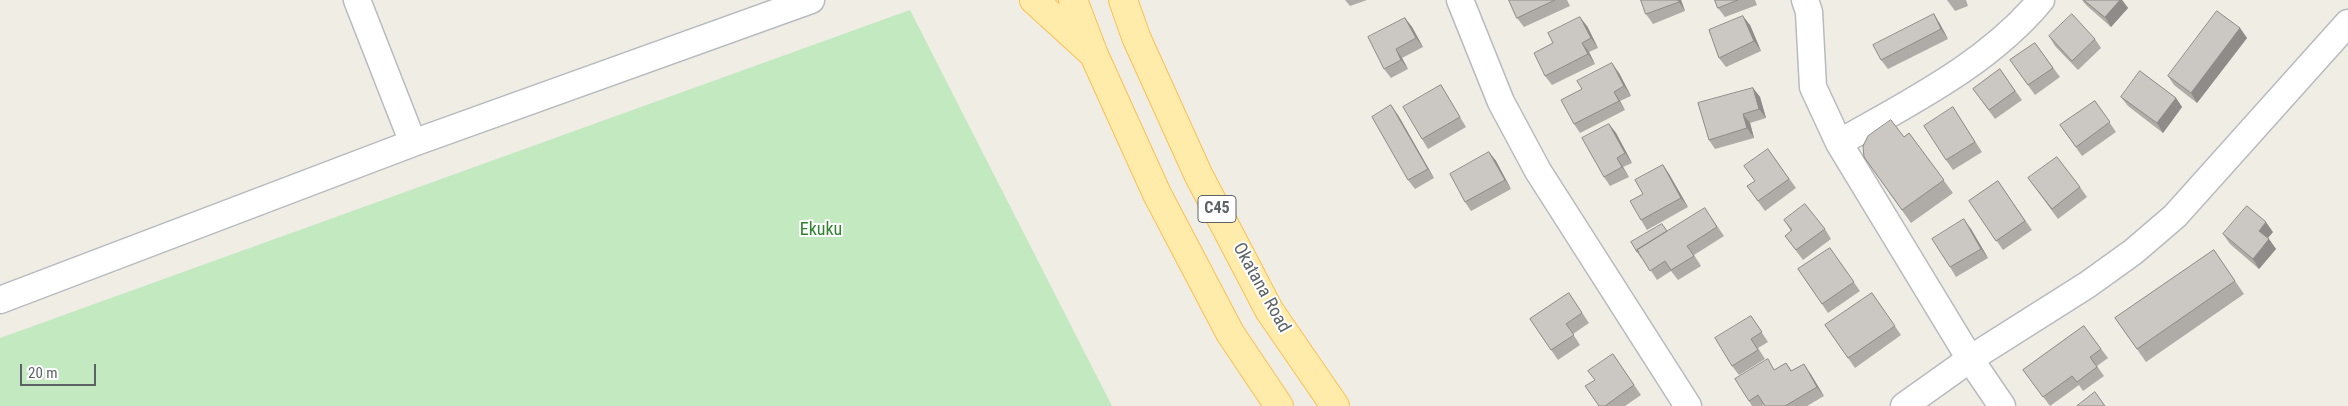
<!DOCTYPE html>
<html>
<head>
<meta charset="utf-8">
<style>
	body { margin:0 }
	#map { position:relative; width:2348px; height:406px; overflow:hidden; background:#f0ede5; font-family:"Roboto Condensed",sans-serif }
	canvas { display:block }
	.scale { position:absolute; left:20px; top:364px; width:76px; height:22px; box-sizing:border-box; border:2px solid #5c6266; border-top:0; padding-left:6px; font-size:15px; line-height:18px; white-space:nowrap; color:#5c6266; -webkit-text-stroke:4px #fff; paint-order:stroke }
</style>
</head>
<body>
<div id="map">
<canvas width="2348" height="406"></canvas>
<div class="scale">20 m</div>
</div>
<script>
const context = document.querySelector('canvas').getContext('2d');
context.lineJoin = 'round';
function fill(path, color) { context.fillStyle = color; context.fill(path, 'evenodd'); }
function strokePath(path, color, width, dash) { context.strokeStyle = color; context.lineWidth = width; context.lineCap = dash ? 'butt' : 'round'; context.setLineDash(dash || []); context.stroke(path); }
function write(font, color, halo, rows, align = 'center') {
  context.font = font + ' "Roboto Condensed",sans-serif'; context.lineWidth = 4; context.setLineDash([]); context.textBaseline = 'middle'; context.strokeStyle = halo; context.fillStyle = color; for (const [text, x, y, turn = 0] of rows) {
    context.save(); context.translate(x, y); context.rotate((+turn || 0) * Math.PI / 180); context.textAlign = isNaN(turn) ? turn : align; if (halo) context.strokeText(text, 0, 0); context.fillText(text, 0, 0); context.restore();
  }
}
fill(new Path2D(`
	M910,10L1112,406H0V338Z`), '#c3e9c0');
const street = new Path2D(`
	M357,0L413,143
	M1460,0L1501,102L1538,171L1688,406
	M1805,0L1809,12L1813,87L1839,143L1970,359L2002,406
	M1839,143C1910,102 1988,64 2041,0
	M0,300L413,143L811,0
	M1904,406L1970,359L2087,285L2133,252L2175,216L2348,23`);
const primary = new Path2D(`
	M1034,0L1091,52
	M1073,0L1094,55L1157,194L1230,333L1279,406
	M1123,0L1136,37L1198,174L1269,310L1335,406`);
strokePath(street, '#b7bbbf', 29);
strokePath(primary, '#fbc053', 30);
strokePath(street, '#fff', 26);
strokePath(primary, '#ffecab', 28);
fill(new Path2D(`
	M1345,0H1367L1350,6Z
	M1509,0H1567L1570,6L1524,27L1517,18Z
	M1641,0H1681L1685,11L1653,24L1646,14Z
	M1715,0H1755L1757,5L1725,17L1718,8Z
	M1947,0H1966L1968,6L1955,11Z
	M2082,0H2122L2128,8L2111,27L2086,5Z
	M1934,14L1940,24L1948,39L1888,69L1881,60Z
	M1405,18L1412,27L1423,47L1402,58L1408,69L1391,78L1384,69Z
	M1750,25L1761,51L1726,67L1719,58Z
	M1587,26L1598,48L1589,52L1595,64L1552,85L1545,76Z
	M2240,28L2247,38L2197,103L2174,85L2168,76Z
	M2049,36L2095,39L2101,48L2078,70L2055,46Z
	M2035,43L2060,77L2035,95L2010,60Z
	M2000,69L2022,100L1995,119L1973,89Z
	M1619,73L1631,96L1620,101L1625,110L1580,133L1574,124Z
	M1441,85L1447,95L1466,127L1428,149L1422,139Z
	M1753,88L1760,97L1766,118L1750,123L1754,138L1715,149L1709,140Z
	M2121,97L2176,98L2182,107L2163,133L2128,106Z
	M2095,101L2116,132L2082,156L2060,125Z
	M1953,107L1982,152L1953,170L1946,160Z
	M1398,115L1434,178L1415,189L1408,180Z
	M1609,124L1616,133L1632,163L1623,167L1629,177L1610,186L1604,177Z
	M1909,133L1953,193L1911,223L1864,157L1904,137Z
	M1768,149L1796,188L1765,211L1747,186L1755,181Z
	M1489,152L1496,161L1511,189L1471,211L1465,202Z
	M1663,165L1669,174L1688,207L1647,230L1641,220L1643,194Z
	M2028,178L2080,187L2087,197L2058,219Z
	M1998,181L2032,230L2003,250L1969,201Z
	M1711,217L1724,236L1694,255L1701,266L1678,280L1671,271L1657,280L1642,257L1641,258L1631,242Z
	M1784,220L1825,229L1831,239L1803,260L1785,236L1791,231Z
	M1971,229L1988,258L1956,277L1950,267Z
	M2273,232L2268,238L2276,249L2259,269L2230,244L2223,234Z
	M1830,248L1860,291L1828,313L1798,269Z
	M2214,250L2244,294L2146,362L2115,318Z
	M1569,293L1589,323L1573,334L1580,345L1558,360L1530,319Z
	M1872,293L1901,335L1855,368L1825,325Z
	M1751,316L1768,342L1758,348L1765,359L1739,375L1732,366Z
	M2084,326L2108,358L2097,366L2104,376L2083,391L2079,385L2050,406L2023,370Z
	M1613,354L1641,395L1625,406H1599L1595,380Z
	M1786,363L1792,371L1810,373L1824,396L1807,406H1765L1764,405L1762,406H1752L1749,401L1775,370Z`), '#afaba7');
fill(new Path2D(`
	M1678,0H1681L1685,11L1679,2Z
	M2120,0H2122L2128,8L2111,27L2105,17Z
	M1934,14L1940,24L1948,39L1941,29Z
	M1743,16L1750,25L1761,51L1754,41Z
	M1580,17L1587,26L1598,48L1591,38Z
	M1405,18L1412,27L1423,47L1416,38Z
	M2240,28L2247,38L2197,103L2191,93Z
	M1582,43L1589,52L1595,64L1588,54Z
	M1396,49L1402,58L1408,69L1401,60Z
	M1612,63L1619,73L1631,96L1624,86Z
	M1753,88L1760,97L1766,118L1759,109Z
	M1614,92L1620,101L1625,110L1619,101Z
	M2176,98L2182,107L2163,133L2157,123Z
	M1391,105L1398,115L1434,178L1428,169Z
	M1743,114L1750,123L1754,138L1747,128Z
	M1609,124L1616,133L1632,163L1625,153Z
	M1489,152L1496,161L1511,189L1505,180Z
	M1617,158L1623,167L1629,177L1622,167Z
	M1663,165L1669,174L1688,207L1681,198Z
	M1964,219L1971,229L1988,258L1981,249Z
	M2266,222L2273,232L2266,240L2259,231Z
	M2269,239L2276,249L2259,269L2253,259Z
	M1804,364L1810,373L1824,396L1817,387Z`), '#8e8b88');
const building = new Path2D(`
	M1509,0H1555L1517,18Z
	M1641,0H1678L1679,2L1646,14Z
	M1715,0H1738L1718,8Z
	M2084,0H2120L2105,17Z
	M2217,11L2240,28L2191,93L2168,76Z
	M1934,14L1941,29L1881,60L1873,45Z
	M2072,14L2095,39L2072,61L2049,36Z
	M1743,16L1754,41L1719,58L1709,30Z
	M1580,17L1591,38L1582,43L1588,54L1545,76L1534,53L1553,43L1548,33Z
	M1405,18L1416,38L1396,49L1401,60L1384,69L1368,37Z
	M2035,43L2053,68L2028,85L2010,60Z
	M1612,63L1624,86L1614,92L1619,101L1574,124L1561,100L1582,89L1577,81Z
	M2000,69L2015,91L1989,110L1973,89Z
	M2140,71L2176,98L2157,123L2121,97Z
	M1441,85L1460,117L1422,139L1403,107Z
	M1753,88L1759,109L1743,114L1747,128L1709,140L1698,103Z
	M2095,101L2110,122L2076,147L2060,125Z
	M1391,105L1428,169L1408,180L1372,117Z
	M1953,107L1975,142L1946,160L1924,126Z
	M1891,120L1904,137L1909,133L1944,180L1902,210L1864,157L1863,146L1868,136Z
	M1609,124L1625,153L1617,158L1622,167L1604,177L1582,138Z
	M1768,149L1789,179L1758,201L1747,186L1755,181L1744,166Z
	M1489,152L1505,180L1465,202L1450,174Z
	M2057,157L2080,187L2052,209L2028,178Z
	M1663,165L1681,198L1641,220L1630,201L1643,194L1635,180Z
	M1998,181L2025,221L1996,241L1969,201Z
	M1805,204L1825,229L1796,250L1785,236L1792,230L1784,220Z
	M2247,206L2266,222L2259,231L2269,239L2253,259L2223,234Z
	M1705,208L1717,227L1687,246L1694,256L1671,270L1665,261L1650,271L1637,250Z
	M1964,219L1981,249L1950,267L1932,239Z
	M1662,224L1667,231L1637,250L1639,252H1637L1631,242Z
	M1830,248L1854,282L1822,304L1798,269Z
	M2214,250L2235,281L2137,349L2115,318Z
	M1569,293L1582,313L1566,324L1574,335L1551,350L1530,319Z
	M1872,293L1895,326L1848,358L1825,325Z
	M1751,316L1762,332L1751,339L1758,350L1732,366L1715,338Z
	M2084,326L2101,349L2090,357L2097,367L2077,382L2072,376L2043,397L2023,370Z
	M1613,354L1634,385L1605,406H1599L1585,386L1595,380L1588,371Z
	M1768,359L1774,370L1786,363L1791,371L1804,364L1817,387L1785,406H1765L1758,395L1749,401L1735,379Z
	M2095,392L2105,406H2077Z`);
fill(building, '#cbc7c2');
strokePath(building, '#8e8b88', 1);
for (const [x, y, w] of [
	[1217,209,38]
]) { const box = new Path2D(); box.roundRect(x - w / 2, y - 13.5, w, 27, 4); context.fillStyle = '#fff'; context.fill(box); strokePath(box, '#5c6266', 1); }
write('bold 16px', '#5c6266', null, [
	["C45",1217,209]
]);
write('18px', '#30832f', '#fff', [
	["Ekuku",821,230]
]);
write('18px', '#5c6266', '#fff', [
	["Okatana Road",1261,288,61]
]);
</script>
</body>
</html>
